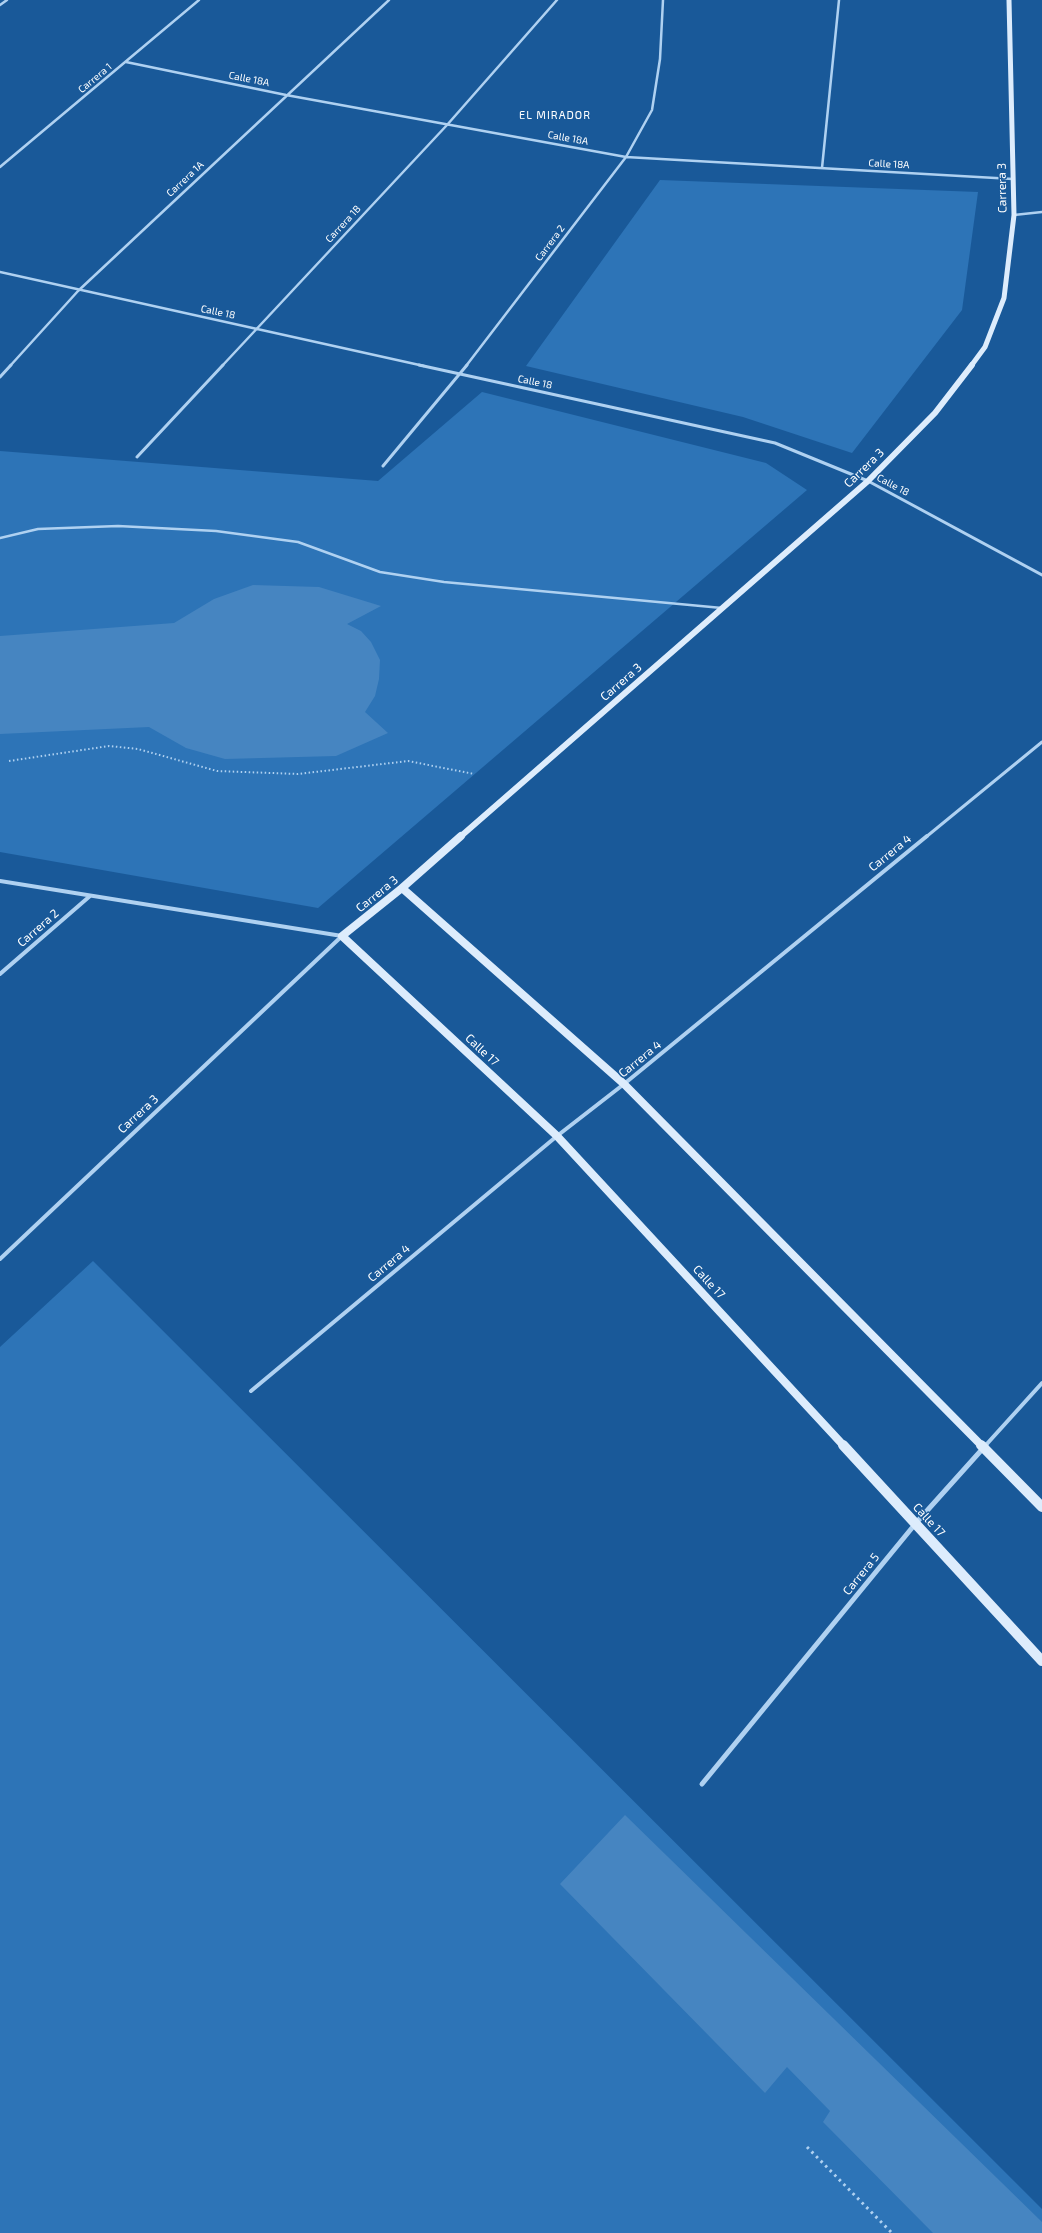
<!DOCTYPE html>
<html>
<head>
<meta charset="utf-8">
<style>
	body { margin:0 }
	canvas { display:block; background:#195999 }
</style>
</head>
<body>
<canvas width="1042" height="2233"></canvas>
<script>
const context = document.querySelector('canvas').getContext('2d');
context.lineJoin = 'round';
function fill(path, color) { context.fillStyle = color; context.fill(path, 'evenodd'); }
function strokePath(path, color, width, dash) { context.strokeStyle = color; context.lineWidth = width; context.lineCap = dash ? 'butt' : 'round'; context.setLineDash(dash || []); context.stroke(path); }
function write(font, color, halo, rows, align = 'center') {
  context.font = font + ' "Exo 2",sans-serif'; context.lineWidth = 3; context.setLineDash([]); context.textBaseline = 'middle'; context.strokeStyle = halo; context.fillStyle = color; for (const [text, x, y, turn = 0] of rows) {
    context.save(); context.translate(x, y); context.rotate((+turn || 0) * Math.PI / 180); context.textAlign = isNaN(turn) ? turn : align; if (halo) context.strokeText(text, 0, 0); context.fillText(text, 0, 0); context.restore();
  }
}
fill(new Path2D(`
	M660,180L978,192L962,310L852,453L743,417L526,366Z
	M482,392L766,463L807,490L318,908L0,852V451L378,481Z
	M93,1261L1042,2209V2233H0V1347Z`), '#2d74b7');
fill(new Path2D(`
	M253,585L319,587L381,606L347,624L361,631L371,642L380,660L379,679L375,696L365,712L388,733L336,756L225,759L186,748L149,727L0,734V636L174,623L214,599Z
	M625,1815L1042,2222V2233H933L823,2122L830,2111L787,2067L765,2093L560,1884Z`), '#4685c1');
strokePath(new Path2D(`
	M9,761L109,746L138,749L217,771L298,774L408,761L474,774`), '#afd1f1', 2, [1.5, 2.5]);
strokePath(new Path2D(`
	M807,2147L892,2233`), '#afd1f1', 3, [2.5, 4]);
strokePath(new Path2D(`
	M0,538L38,529L118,526L216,531L298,542L380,572L444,582L722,608`), '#afd1f1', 2.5);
strokePath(new Path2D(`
	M0,5L7,0
	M126,62L286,95L626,157L1013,179
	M0,167L199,0
	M822,168L839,0
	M1014,215L1042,212
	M0,272L424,366
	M10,366L78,291L389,0
	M222,366L447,125L557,0
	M466,366L626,157L652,110L660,59L663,0`), '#afd1f1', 2.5);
strokePath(new Path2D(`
	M419,365L775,443L868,481L1042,575
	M0,377L11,365
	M137,457L223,365
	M383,466L467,365
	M926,837L1042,742`), '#afd1f1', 3);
strokePath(new Path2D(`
	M0,881L342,936
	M0,974L90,896
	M0,1259L342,936
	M251,1391L557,1136L624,1084L927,836
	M985,1446L1042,1383`), '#afd1f1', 4);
strokePath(new Path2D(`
	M702,1784L916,1523L986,1445`), '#afd1f1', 5);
strokePath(new Path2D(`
	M971,366L985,347L1004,298L1014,215L1009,0`), '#ddecfc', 5);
strokePath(new Path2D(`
	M460,837L868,481L935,413L972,365`), '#ddecfc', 6);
strokePath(new Path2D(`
	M461,836L402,888L342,936L557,1136L844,1446
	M402,888L624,1084L982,1446`), '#ddecfc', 8);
strokePath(new Path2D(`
	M843,1445L1042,1661
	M981,1445L1042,1507`), '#ddecfc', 10);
write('10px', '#fff', '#195999', [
	["Carrera 1",95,78,-40],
	["Calle 18A",249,79,11],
	["Calle 18A",568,138,10],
	["Calle 18A",889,164,3],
	["Carrera 1A",185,179,-43],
	["Carrera 1B",343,224,-47],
	["Carrera 2",550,243,-53],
	["Calle 18",218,312,12],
	["Calle 18",535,382,12],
	["Calle 18",893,485,28]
]);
context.letterSpacing = '1px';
write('11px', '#fff', '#195999', [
	["EL MIRADOR",555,115]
]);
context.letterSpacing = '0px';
write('12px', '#fff', '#195999', [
	["Carrera 3",1002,188,-91],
	["Carrera 3",864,468,-44],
	["Carrera 3",621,682,-41],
	["Carrera 4",890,853,-39],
	["Carrera 3",377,894,-39],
	["Carrera 2",38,928,-41],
	["Calle 17",482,1050,43],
	["Carrera 4",640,1059,-39],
	["Carrera 3",138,1114,-43],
	["Carrera 4",389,1263,-40],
	["Calle 17",709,1282,47],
	["Calle 17",929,1520,47],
	["Carrera 5",861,1574,-51]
]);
</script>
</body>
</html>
